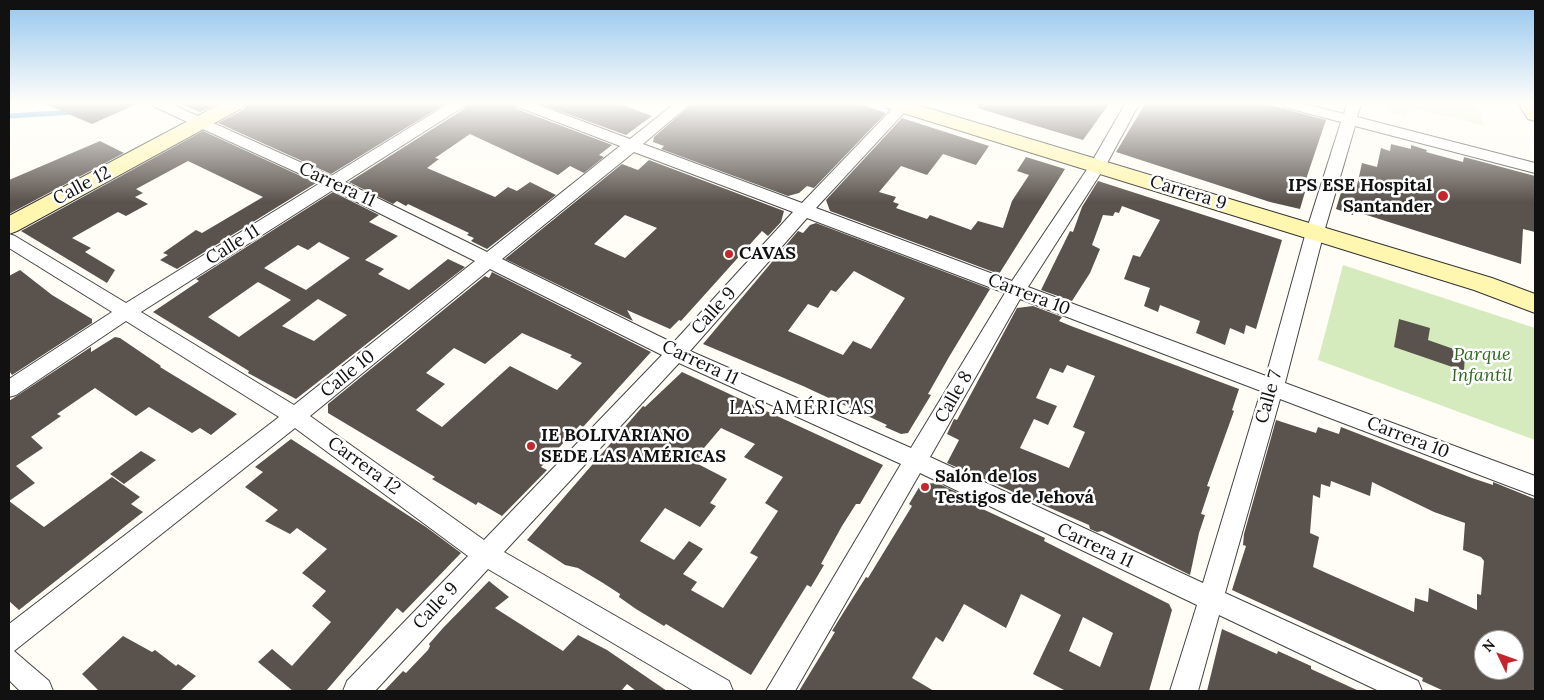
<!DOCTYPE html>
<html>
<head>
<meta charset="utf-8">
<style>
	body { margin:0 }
	#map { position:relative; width:1544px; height:700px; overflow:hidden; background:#fffdf5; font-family:Lora,serif }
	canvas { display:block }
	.frame { position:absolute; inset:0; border:10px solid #111; pointer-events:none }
	.north { position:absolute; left:1474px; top:630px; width:50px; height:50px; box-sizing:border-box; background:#fff; border:1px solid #a0a0a0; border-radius:50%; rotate:312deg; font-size:14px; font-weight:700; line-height:20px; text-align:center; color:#111 }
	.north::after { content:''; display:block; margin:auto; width:18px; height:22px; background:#c4262e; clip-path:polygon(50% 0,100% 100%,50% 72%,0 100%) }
</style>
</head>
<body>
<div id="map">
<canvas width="1544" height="700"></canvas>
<div class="frame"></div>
<div class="north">N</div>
</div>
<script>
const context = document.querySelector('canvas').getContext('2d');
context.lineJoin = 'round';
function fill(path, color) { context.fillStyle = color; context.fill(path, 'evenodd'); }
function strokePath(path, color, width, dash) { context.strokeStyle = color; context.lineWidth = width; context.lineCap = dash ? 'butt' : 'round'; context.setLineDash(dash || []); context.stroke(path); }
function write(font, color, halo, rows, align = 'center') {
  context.font = font + ' Lora,serif'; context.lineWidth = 5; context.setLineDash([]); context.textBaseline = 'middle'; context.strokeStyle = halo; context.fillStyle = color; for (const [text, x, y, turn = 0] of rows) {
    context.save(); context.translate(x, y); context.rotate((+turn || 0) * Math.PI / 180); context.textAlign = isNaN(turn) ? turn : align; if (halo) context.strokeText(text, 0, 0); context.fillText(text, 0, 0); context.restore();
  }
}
fill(new Path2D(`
	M1343,265L1535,328V440L1318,360Z`), '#d5ebbd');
fill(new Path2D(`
	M1390,104H1475L1485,126L1409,107L1406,116L1388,111Z`), '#e6f2cf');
strokePath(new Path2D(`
	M9,116L74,112`), '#3f96cf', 5);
fill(new Path2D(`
	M45,104H137L92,124Z
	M180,104H217L200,112Z
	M247,104H445L331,174L218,123L243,110Z
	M467,104H514L517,109L612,145L599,155L604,157L584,173L570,166L558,175L470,134L435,158L439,159L427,168L495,197L508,187L517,191L530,182L556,195L487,249L471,241L474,238L467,235L469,233L408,204L406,206L397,201L393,204L349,182L464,109Z
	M540,104H620L652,116L626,135Z
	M692,104H861L886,113L814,188L807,186L799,193L788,196L661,149L664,146L653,142L654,137Z
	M978,104L1065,105L1109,104L1083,140L977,108Z
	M1145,104H1267L1326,120L1302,191L1305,192L1300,209L1270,202L1116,152Z
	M902,118L989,146L976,165L943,154L927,175L901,166L879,192L896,197L893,202L899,204L896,208L927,219L930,215L971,230L978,221L1003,228L1012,201L1029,175L1017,171L1026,157L1065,169L999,274L830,211L826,200Z
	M203,131L316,183L177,269L160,260L168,255L163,253L196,230L202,233L263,197L188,161L136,189L143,193L135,197L148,204L126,216L118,212L72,238L91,248L85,252L115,270L107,283L21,231Z
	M100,141L124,153L9,214V180Z
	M1391,144L1411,149V145L1427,150L1426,152L1463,162L1464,157L1535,176V232L1523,229L1521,264L1354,211L1353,215L1336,209L1343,186L1356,190L1362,163L1377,167L1381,148L1390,151Z
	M649,160L784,211L781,222L768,236L762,231L681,321L679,320L670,329L627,310L633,321L505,259L622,164L638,170ZM625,215L657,228L625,258L594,244Z
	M1098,181L1282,240L1256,329L1246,325L1244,334L1230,328L1225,345L1196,333L1200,321L1160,305L1158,312L1144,306L1150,288L1124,279L1133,255L1140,257L1160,220L1122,206L1119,213L1115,212L1113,216L1103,215L1092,245L1100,249L1090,273L1072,301L1041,290L1070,231L1073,232L1082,207Z
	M333,192L379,215L369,222L398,236L365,260L384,269L378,274L409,290L448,259L465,267L296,399L248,373L249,371L153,312L199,281L196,279ZM319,242L350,258L306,290L264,268L298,245L308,250ZM258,282L291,300L239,337L208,317ZM318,299L347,315L314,341L282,326Z
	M816,223L990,289L949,357L928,394L931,395L908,433L901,434L885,427L887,425L803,386L703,344L798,231L803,233L810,225ZM854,271L905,298L871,349L853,341L843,355L788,331L808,304L818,308L831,290L836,292Z
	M20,270L52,295L92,319V323L12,375L9,371V276Z
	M492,272L651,352L583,427L580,425L541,467L547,470L502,516L478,502L476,505L432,479L435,477L328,413V404L485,276L489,278ZM522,333L572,355L570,357L582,363L557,390L510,366L442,427L416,410L445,384L426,373L454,348L485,364Z
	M1033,306L1062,317L1059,321L1071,326L1239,389L1232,410L1234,411L1207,486L1210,487L1201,514L1205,515L1199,533L1190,575L1102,531L1097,532L1090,529L1089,525L947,463L959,440L947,434L954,419L957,420L1017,308ZM1067,365L1095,376L1073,427L1085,432L1069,468L1020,448L1034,419L1048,425L1057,406L1036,398L1050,368L1063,373Z
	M1399,319L1430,328L1428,340L1465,353L1464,371L1394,347Z
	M115,337L120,338L161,366L160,367L237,414L211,435L200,428L192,433L149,407L136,416L95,388L57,414L61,416L31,437L43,448L16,466L35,483L9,501L44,527L112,477L140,497L131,504L143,512L19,610L9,601V401L91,347V352Z
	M682,372L883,465L860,504H856L842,526L821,564L824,565L811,587L807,585L751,675L666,624L664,626L636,609L619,597L620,594L603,583L578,568L565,565L527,540L643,406L645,407ZM721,428L755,444L744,457L783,477L765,503L778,511L750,553L758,557L723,608L691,590L697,582L683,574L703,549L689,541L674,560L640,541L665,508L700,527L716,506L710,503L727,479L696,463L701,457L698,455Z
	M1276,420L1316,433L1318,427L1339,434L1341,427L1472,478L1493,485V482L1535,499V691H1444L1422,681L1423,678L1232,590L1246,546L1243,545L1244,534ZM1331,481L1370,496L1372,482L1434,512L1465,523L1463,550L1481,557L1484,561L1481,595L1477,594V610L1429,588L1428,602L1415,598L1414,612L1313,567L1319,537L1310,533L1313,495L1320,498L1321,484L1330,487ZM1484,640H1514V670H1484Z
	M291,439L426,527L461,553L403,613L397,608L326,691H293L258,662L272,649L292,666L331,622L312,606L326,591L302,573L327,549L297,528L290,534L265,521L278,510L245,487L263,472L255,467Z
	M141,451L156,460L124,484L110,474Z
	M937,483L963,495L961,499L1045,538L1044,541L1169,604L1172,610L1149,691H1066L1033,674L1061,615L1021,594L1006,628L964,604L943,642L936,637L912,678L934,691H799L835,632L832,631L845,610L866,577L868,578L912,506L909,504L921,484ZM1083,617L1113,633L1100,667L1069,651Z
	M489,581L509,597L495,608L539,636L563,651L578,635L607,650L667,691H636L627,684L621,691H384L403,671L406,673L428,650L430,646L429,644L443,628Z
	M1222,629L1277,654L1278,651L1311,666V669L1359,691H1207Z
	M123,636L152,652L155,650L176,666L178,664L196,676L180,691H99L82,674Z`), '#5a524d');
const minor = new Path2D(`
	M153,104H171L331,176L448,104H465L463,107L345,182L487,252L620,146L518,107L516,104H536L630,139L674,104H690L643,144L802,203L897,104H912L816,208L1012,281L1090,165L1125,104H1139L1106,165L1028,287L1266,376L1306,232L1341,122L1284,107L1282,104H1305L1344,114L1347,104H1361L1357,117L1535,163V173L1355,126L1324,232L1285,383L1535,476V496L1280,399L1225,593L1418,681L1422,691H1379L1219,615L1198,691H1170L1197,605L920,473L795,691H766L901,464L679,363L504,552L729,681L733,691H694L488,569L375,691H343L347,681L468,556L295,428L14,651L49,681L53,691H20L9,680V624L279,417L126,321L16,395L9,397V379L112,312L9,248V234L15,236L126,303L320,183L155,107ZM634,152L793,212L673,343L502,259ZM333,190L475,261L294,405L141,312ZM807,218L1005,293L911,448L690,351ZM490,269L662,355L484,540L310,416ZM1020,299L1261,391L1203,583L930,457Z`);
const secondary = new Path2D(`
	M220,104H245L242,108L17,231L9,234V216Z
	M884,104H914L1492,278L1535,294V313L1474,290L887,108Z
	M1518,104H1535V121L1528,119Z`);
strokePath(minor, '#444', 2);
strokePath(secondary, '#333', 2);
fill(minor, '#fff');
fill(secondary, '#fff6b0');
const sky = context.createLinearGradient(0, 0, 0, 202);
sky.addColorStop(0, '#95c6ee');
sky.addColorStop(0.51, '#fffefa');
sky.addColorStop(1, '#fffefa00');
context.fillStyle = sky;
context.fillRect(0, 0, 1544, 202);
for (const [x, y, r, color] of [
	[1443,196,6,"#c4262e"],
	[729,254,5,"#c4262e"],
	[531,446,5,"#c4262e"],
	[925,487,5,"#c4262e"]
]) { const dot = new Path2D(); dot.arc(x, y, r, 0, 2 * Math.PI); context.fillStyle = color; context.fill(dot); strokePath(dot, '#fff', 2); }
write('18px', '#111', '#fff', [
	["Carrera 11",337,185,25],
	["Calle 12",82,186,-28],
	["Carrera 9",1188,193,17],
	["Calle 11",233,245,-32],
	["Carrera 10",1029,295,21],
	["Calle 9",714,311,-48],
	["Carrera 11",700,363,25],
	["Calle 10",348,374,-39],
	["Calle 8",954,397,-60],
	["Calle 7",1269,397,-74],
	["Carrera 10",1408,438,21],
	["Carrera 12",364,466,36],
	["Carrera 11",1095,546,25],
	["Calle 9",436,606,-47]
]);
write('bold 18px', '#111', '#fff', [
	["IPS ESE Hospital",1432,186,"right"],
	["Santander",1432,207,"right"],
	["CAVAS",739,254],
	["IE BOLIVARIANO",541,436],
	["SEDE LAS AMÉRICAS",541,457],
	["Salón de los",935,477],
	["Testigos de Jehová",935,498]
], 'left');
write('italic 18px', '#2f6b1f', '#fff', [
	["Parque",1482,355],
	["Infantil",1482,376]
]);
context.letterSpacing = '1px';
write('19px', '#111', '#fff', [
	["LAS AMÉRICAS",802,409]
]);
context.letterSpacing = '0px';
</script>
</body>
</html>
